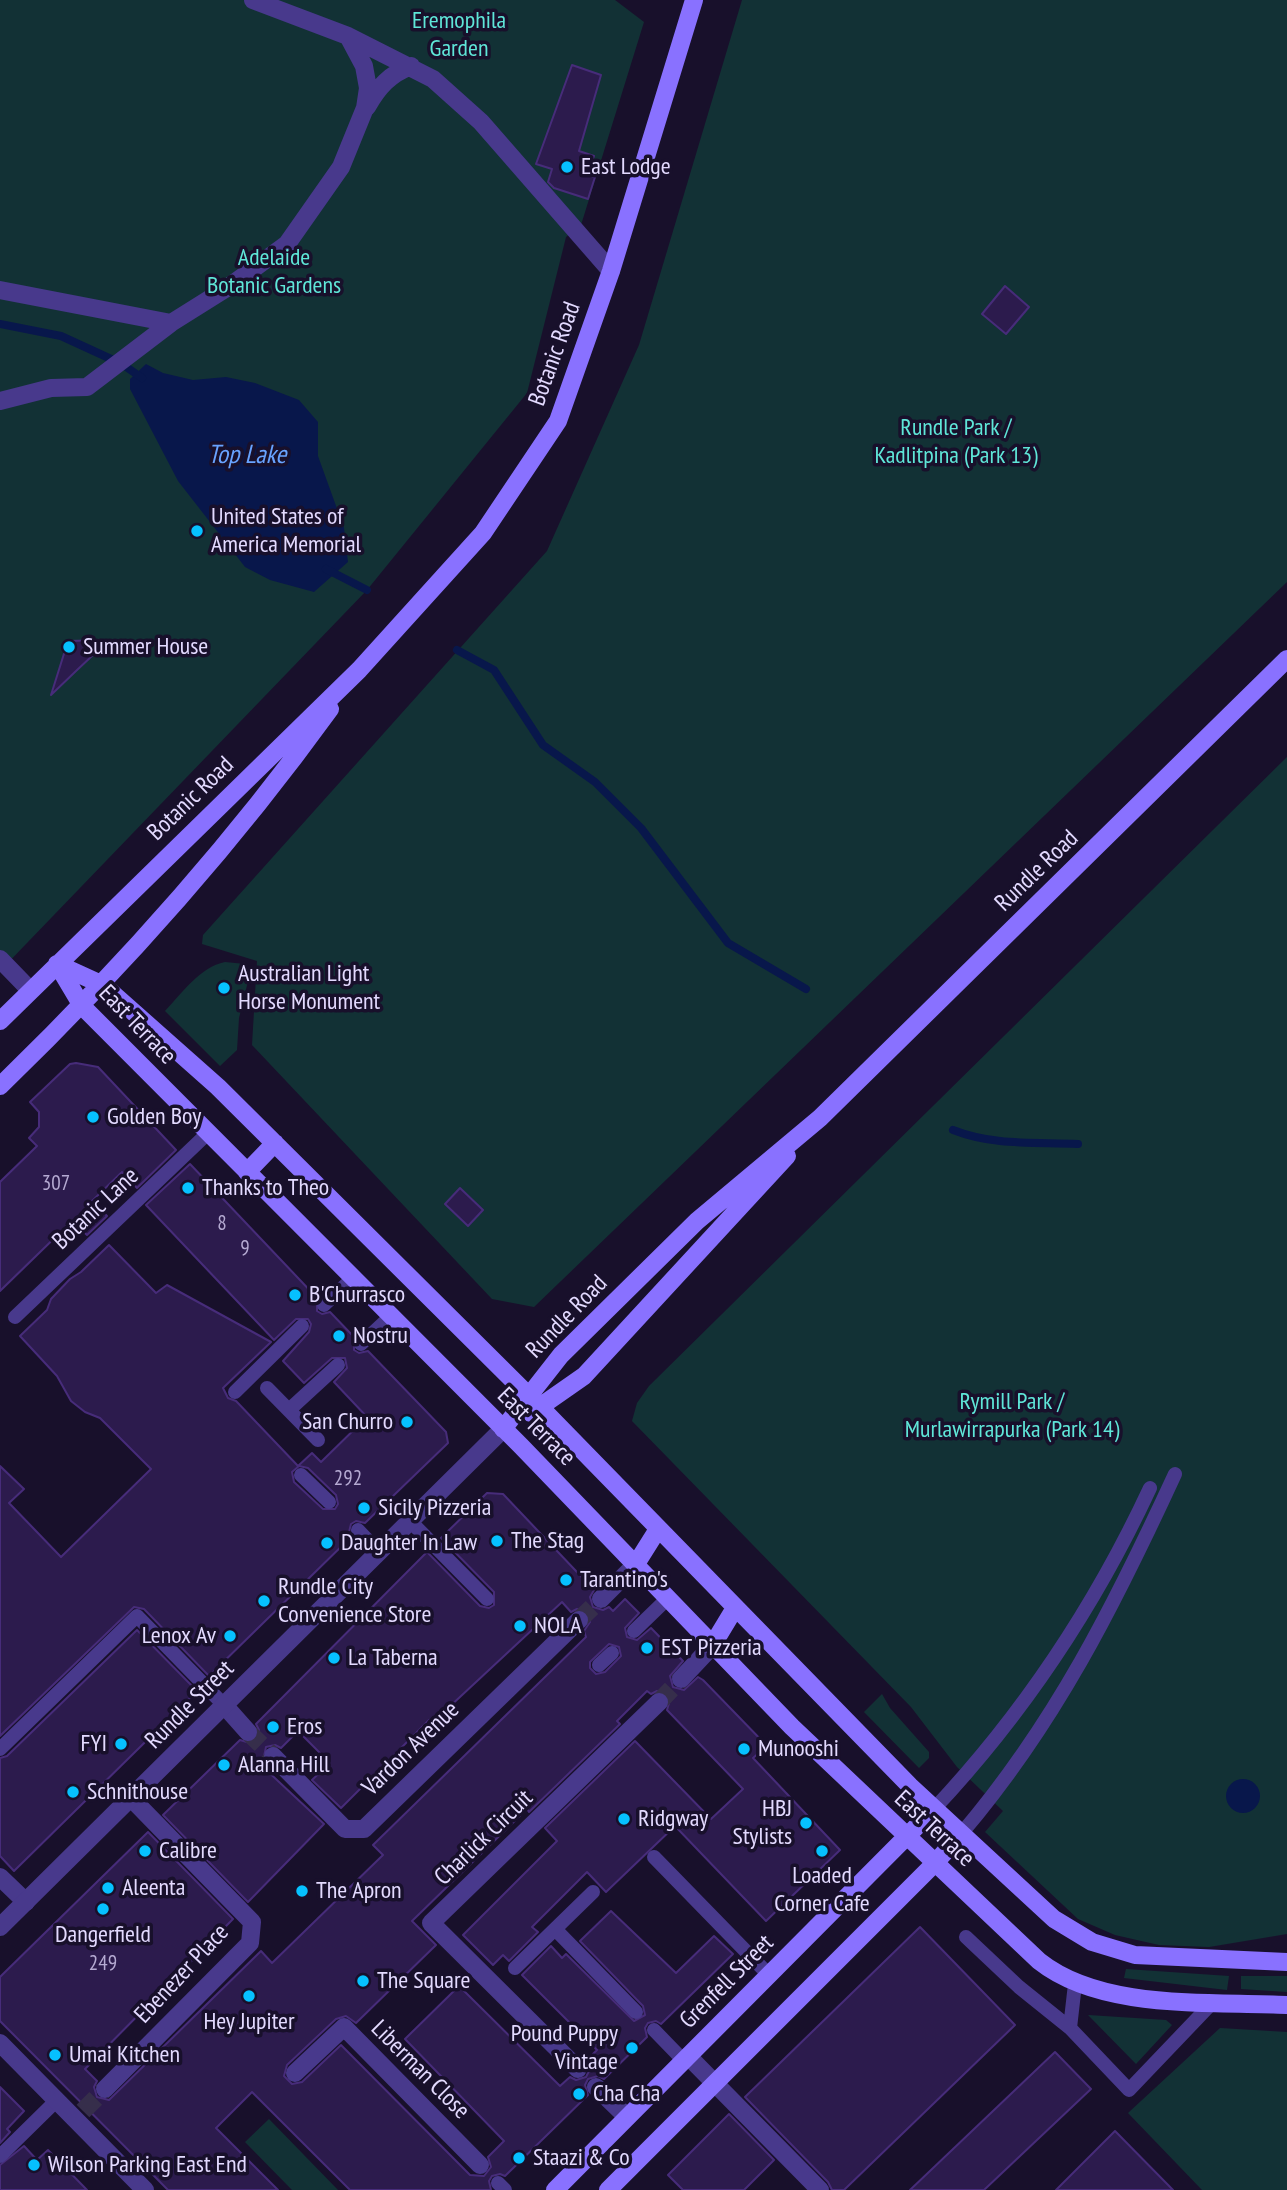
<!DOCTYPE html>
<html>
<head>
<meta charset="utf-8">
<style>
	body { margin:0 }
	canvas { display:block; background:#18102b }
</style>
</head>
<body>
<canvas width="1287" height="2190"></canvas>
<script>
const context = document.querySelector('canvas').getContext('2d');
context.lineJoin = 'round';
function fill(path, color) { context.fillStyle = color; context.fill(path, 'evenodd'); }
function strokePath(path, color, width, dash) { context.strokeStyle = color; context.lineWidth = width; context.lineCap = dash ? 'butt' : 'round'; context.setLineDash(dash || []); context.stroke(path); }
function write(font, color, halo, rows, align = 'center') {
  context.font = font + ' "PT Sans Narrow",sans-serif'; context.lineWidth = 7; context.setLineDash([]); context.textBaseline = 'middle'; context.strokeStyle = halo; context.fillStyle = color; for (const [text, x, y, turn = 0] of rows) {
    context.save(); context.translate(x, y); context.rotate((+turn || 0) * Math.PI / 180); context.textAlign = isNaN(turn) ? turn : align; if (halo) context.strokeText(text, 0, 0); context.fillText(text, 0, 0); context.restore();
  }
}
fill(new Path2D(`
	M0,0H615L644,22L581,225L566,237L527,393L367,590L0,971Z
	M742,0H1287V582L534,1307L492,1299L252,1045L257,961L202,944L203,935L547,551L639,345Z
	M1287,757V1934L1209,1947L1159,1945L1115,1935L1078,1919L985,1832L1003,1811L957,1767L911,1707L632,1421L637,1403L649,1386Z
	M225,962L245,964L250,973L239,1018L237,1050L220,1066L165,1011C182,993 200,967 225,962Z
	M882,1694L890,1708L929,1752V1758L919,1768L864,1712Z
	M1126,1969L1229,1976L1227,1990L1124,1978Z
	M1241,1976H1287V1992L1241,1989Z
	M1088,2015L1166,2020L1172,2025L1136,2064Z
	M1220,2028L1287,2032V2190H1202L1128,2113Z
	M269,2119L338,2190H292L245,2142Z`), '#123135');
fill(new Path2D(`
	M146,364L163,373L193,380L226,377L255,383L299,400L318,422V456L344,528L348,562L314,592L270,580L245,567L178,481L130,389V379Z
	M1226 1796a17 17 0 1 1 34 0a17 17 0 1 1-34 0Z`), '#08174b');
strokePath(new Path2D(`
	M0,324L61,336L122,364L142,378
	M326,569L367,590
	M457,650L494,670L543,745L595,782L641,828L728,943L806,989
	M953,1130C994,1146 1034,1142 1078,1144`), '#08174b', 8);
const building = new Path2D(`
	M572,65L601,75L579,151L594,156L587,175L595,177L588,199L554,188L548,182L552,169L536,164Z
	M1005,286L1029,307L1006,334L982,314Z
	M109,640L76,671L51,695L68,641Z
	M76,1063L98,1067L176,1150L137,1188L122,1172L92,1201L107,1216L87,1235L72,1221L0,1291V1182L37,1146L29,1138L39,1127V1112L30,1102L70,1064Z
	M190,1164L317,1298V1311L322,1314L330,1312L354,1337V1350L359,1353L368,1351L446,1432L448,1443L365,1523L356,1521L351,1524L349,1532L351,1537L209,1676L144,1609L134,1607L0,1736V1466L24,1489L9,1503L61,1557L151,1469L100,1418L85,1412L71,1401L57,1376L20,1336L47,1310L51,1299L70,1279L81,1272L109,1245L156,1293L167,1285L271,1342L223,1388L228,1398L236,1401L298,1466L312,1453L321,1462L367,1417L334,1382L347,1368L345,1358H332L304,1383L283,1361L309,1332L311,1324L308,1319H296L274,1340L146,1205ZM299,1466L308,1468L336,1495L338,1504L335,1509H323L294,1482L292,1472Z
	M460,1188L483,1210L468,1226L445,1204Z
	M487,1493L503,1494L594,1590L590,1597L593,1607L603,1610L609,1607L613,1611L625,1599L639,1613L625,1628L627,1637L637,1640L651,1628L683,1661L670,1676L673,1687L684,1690L698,1677L703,1680L767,1746L753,1758L840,1850L766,1921L675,1826L606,1892L587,1872L532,1927L538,1932L509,1961L503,1955L493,1965L463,1935L557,1841L545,1828L635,1741L711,1819L743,1789L667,1710L670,1700L667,1694L657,1691L651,1694L647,1691L617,1721L620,1724L529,1812L527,1809L412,1921L436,1945L356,2023L346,2016L336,2019L287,2065L284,2076L292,2084L302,2082L341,2045L470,2175L484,2176L491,2167L488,2157L504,2141L405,2039L459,1986L560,2086L570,2077L576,2080L586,2077L589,2071L586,2061L597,2050L522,1975L551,1946L562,1958L566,1954L634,2021L645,2015L643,2006L580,1941L611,1911L676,1973L714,1936L733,1954L661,2024L656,2021L648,2023L645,2028L647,2037L604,2079L598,2076L588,2079L585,2085L588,2095L505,2176L500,2174L492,2176L489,2181L491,2190H350L252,2092L216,2128L278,2190H168L0,2021V1977L148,1832L233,1919L85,2069L97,2081L94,2087L97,2097L109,2100L261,1951L272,1963L383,1855L373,1845L586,1637L584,1631L590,1622L587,1612L577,1609L571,1612L562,1602L432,1723L429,1720L341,1808L312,1780L330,1763L298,1731L281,1748L275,1745L266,1747L262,1766L324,1824L248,1902L163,1815L240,1740L250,1743L256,1740L259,1730L256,1724L427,1552L480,1606L489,1608L494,1605V1592L441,1538ZM609,1644L619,1647L621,1656L605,1672L596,1674L590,1668V1662Z
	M137,1630L195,1689V1693L14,1871L0,1856V1758L7,1756Z
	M920,1927L1015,2025L844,2190H832L828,2182L745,2097Z
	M1055,2052L1091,2089L984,2190H910Z
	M0,2087L24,2111L7,2129L10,2132L0,2143Z
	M729,2114L774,2160L744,2190H683L668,2175Z
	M1115,2131L1173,2190H1056Z
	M24,2146L37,2160L48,2150L87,2190H0V2165Z`);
fill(building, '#2c1b4d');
strokePath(building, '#472c7a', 2);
strokePath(new Path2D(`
	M579,1620L601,1599
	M659,1702L681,1679
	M248,1732L273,1756
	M83,2111L105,2089`), '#362e4b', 18, [18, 9]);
strokePath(new Path2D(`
	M324,1305L353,1278
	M15,1317L208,1133
	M361,1344L391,1316
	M267,1388L318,1440
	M235,1392L302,1326
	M289,1410L338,1365
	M301,1475L329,1502
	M410,1521L487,1599
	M358,1530L379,1552
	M634,1631L668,1598
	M599,1665L612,1653
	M0,1749L137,1616L224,1705
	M934,1809C1024,1713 1094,1608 1150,1488
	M961,1834C1055,1724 1115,1604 1175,1474
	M654,1857L769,1975
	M555,1929L636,2012
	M966,1937L1019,1987L1070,2028
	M515,1968L593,1892
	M1075,1984L1070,2028L1129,2090L1213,2002
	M654,2030L684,2061
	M0,2156L56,2101
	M498,2183L505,2190`), '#48398c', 14);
strokePath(new Path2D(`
	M253,0L348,36L433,79L481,122L611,271
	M367,107C378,87 390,74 411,66
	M0,290L171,323
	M0,401L51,388L87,387L171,323L230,286L287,244L341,167L365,108L368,88L364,66L348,36
	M0,959L30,990
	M0,1877L26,1902`), '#48398c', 18);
strokePath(new Path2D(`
	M601,1599L636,1564
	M681,1679L712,1646
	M224,1705L248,1732
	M273,1756L345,1829H364L579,1620
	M0,2043L145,2190
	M688,2056L820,2190
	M578,2069L431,1923L659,1702
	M295,2073L344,2027L480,2165
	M596,2087L627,2117
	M105,2089L250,1943L252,1922L131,1798`), '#48398c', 18);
strokePath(new Path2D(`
	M0,1927L503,1429`), '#48398c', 18);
strokePath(new Path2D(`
	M57,964L82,1006L521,1446L792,1727L1039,1961C1102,2011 1210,2001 1287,2005
	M57,964L103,985L218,1087L541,1408L910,1786L1054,1919L1092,1942L1135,1955L1287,1962
	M0,1021L359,670L483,533L558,421L611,271L694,0
	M0,1086C121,969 231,846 330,709
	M247,1172L275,1143
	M531,1413L584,1376L787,1156
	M503,1429L561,1355L697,1221L820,1118L1287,659
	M636,1564L658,1529
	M712,1646L735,1608
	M555,2190L934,1809
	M608,2190L935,1863L961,1834`), '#8971ff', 18);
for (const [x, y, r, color] of [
	[567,167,7,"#06c1ff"],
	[197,531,7,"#06c1ff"],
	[69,647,7,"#06c1ff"],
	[224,988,7,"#06c1ff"],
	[93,1117,7,"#06c1ff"],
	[188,1188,7,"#06c1ff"],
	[295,1295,7,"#06c1ff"],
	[339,1336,7,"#06c1ff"],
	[407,1422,7,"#06c1ff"],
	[364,1508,7,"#06c1ff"],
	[497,1541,7,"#06c1ff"],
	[327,1543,7,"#06c1ff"],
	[566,1580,7,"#06c1ff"],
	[264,1601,7,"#06c1ff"],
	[520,1626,7,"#06c1ff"],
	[230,1636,7,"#06c1ff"],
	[647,1648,7,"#06c1ff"],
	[334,1658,7,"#06c1ff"],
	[273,1727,7,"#06c1ff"],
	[121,1744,7,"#06c1ff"],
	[744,1749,7,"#06c1ff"],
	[224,1765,7,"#06c1ff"],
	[73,1792,7,"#06c1ff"],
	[624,1819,7,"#06c1ff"],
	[806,1823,7,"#06c1ff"],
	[145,1851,7,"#06c1ff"],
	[822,1851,7,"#06c1ff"],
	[108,1888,7,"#06c1ff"],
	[302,1891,7,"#06c1ff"],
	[103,1909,7,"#06c1ff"],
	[363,1981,7,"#06c1ff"],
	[249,1996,7,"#06c1ff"],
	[632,2048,7,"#06c1ff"],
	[55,2055,7,"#06c1ff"],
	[579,2094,7,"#06c1ff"],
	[519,2158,7,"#06c1ff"],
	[34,2165,7,"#06c1ff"]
]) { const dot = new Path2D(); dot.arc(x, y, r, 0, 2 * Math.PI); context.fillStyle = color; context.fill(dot); strokePath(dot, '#18102b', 2.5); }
write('21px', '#b5aad2', null, [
	["307",56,1184],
	["8",222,1224],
	["9",245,1249],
	["292",348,1479],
	["249",103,1964]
]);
write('24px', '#5fe6d8', '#18102b', [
	["Eremophila",459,21],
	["Garden",459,49],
	["Adelaide",274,258],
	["Botanic Gardens",274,286],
	["Rundle Park /",956,428],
	["Kadlitpina (Park 13)",956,456],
	["Rymill Park /",1012,1402],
	["Murlawirrapurka (Park 14)",1012,1430]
]);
write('24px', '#e3daff', '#18102b', [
	["East Lodge",581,167],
	["United States of",211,517],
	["America Memorial",211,545],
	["Summer House",83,647],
	["Australian Light",238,974],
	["Horse Monument",238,1002],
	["Golden Boy",107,1117],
	["Thanks to Theo",202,1188],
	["B'Churrasco",309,1295],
	["Nostru",353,1336],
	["San Churro",393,1422,"right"],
	["Sicily Pizzeria",378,1508],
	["The Stag",511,1541],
	["Daughter In Law",341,1543],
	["Tarantino's",580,1580],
	["Rundle City",278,1587],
	["Convenience Store",278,1615],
	["NOLA",534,1626],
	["Lenox Av",216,1636,"right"],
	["EST Pizzeria",661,1648],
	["La Taberna",348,1658],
	["Eros",287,1727],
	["FYI",107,1744,"right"],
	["Munooshi",758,1749],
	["Alanna Hill",238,1765],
	["Schnithouse",87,1792],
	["HBJ",792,1809,"right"],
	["Stylists",792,1837,"right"],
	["Ridgway",638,1819],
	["Calibre",159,1851],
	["Loaded",822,1876,"center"],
	["Corner Cafe",822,1904,"center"],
	["Aleenta",122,1888],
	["The Apron",316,1891],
	["Dangerfield",103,1935,"center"],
	["The Square",377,1981],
	["Hey Jupiter",249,2022,"center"],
	["Pound Puppy",618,2034,"right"],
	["Vintage",618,2062,"right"],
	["Umai Kitchen",69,2055],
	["Cha Cha",593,2094],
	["Staazi & Co",533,2158],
	["Wilson Parking East End",48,2165]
], 'left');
write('24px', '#e3daff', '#18102b', [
	["Botanic Road",555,354,-70],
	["Botanic Road",191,799,-44],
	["Rundle Road",1037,871,-44],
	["East Terrace",137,1025,46],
	["Botanic Lane",96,1209,-43],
	["Rundle Road",567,1317,-46],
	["East Terrace",536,1427,45],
	["Rundle Street",190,1705,-45],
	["Vardon Avenue",411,1749,-44],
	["East Terrace",934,1829,43],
	["Charlick Circuit",484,1838,-44],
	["Ebenezer Place",182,1974,-47],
	["Grenfell Street",727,1982,-45],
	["Liberman Close",420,2070,45]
]);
write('italic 26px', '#68a3ff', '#18102b', [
	["Top Lake",247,456]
]);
</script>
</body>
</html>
